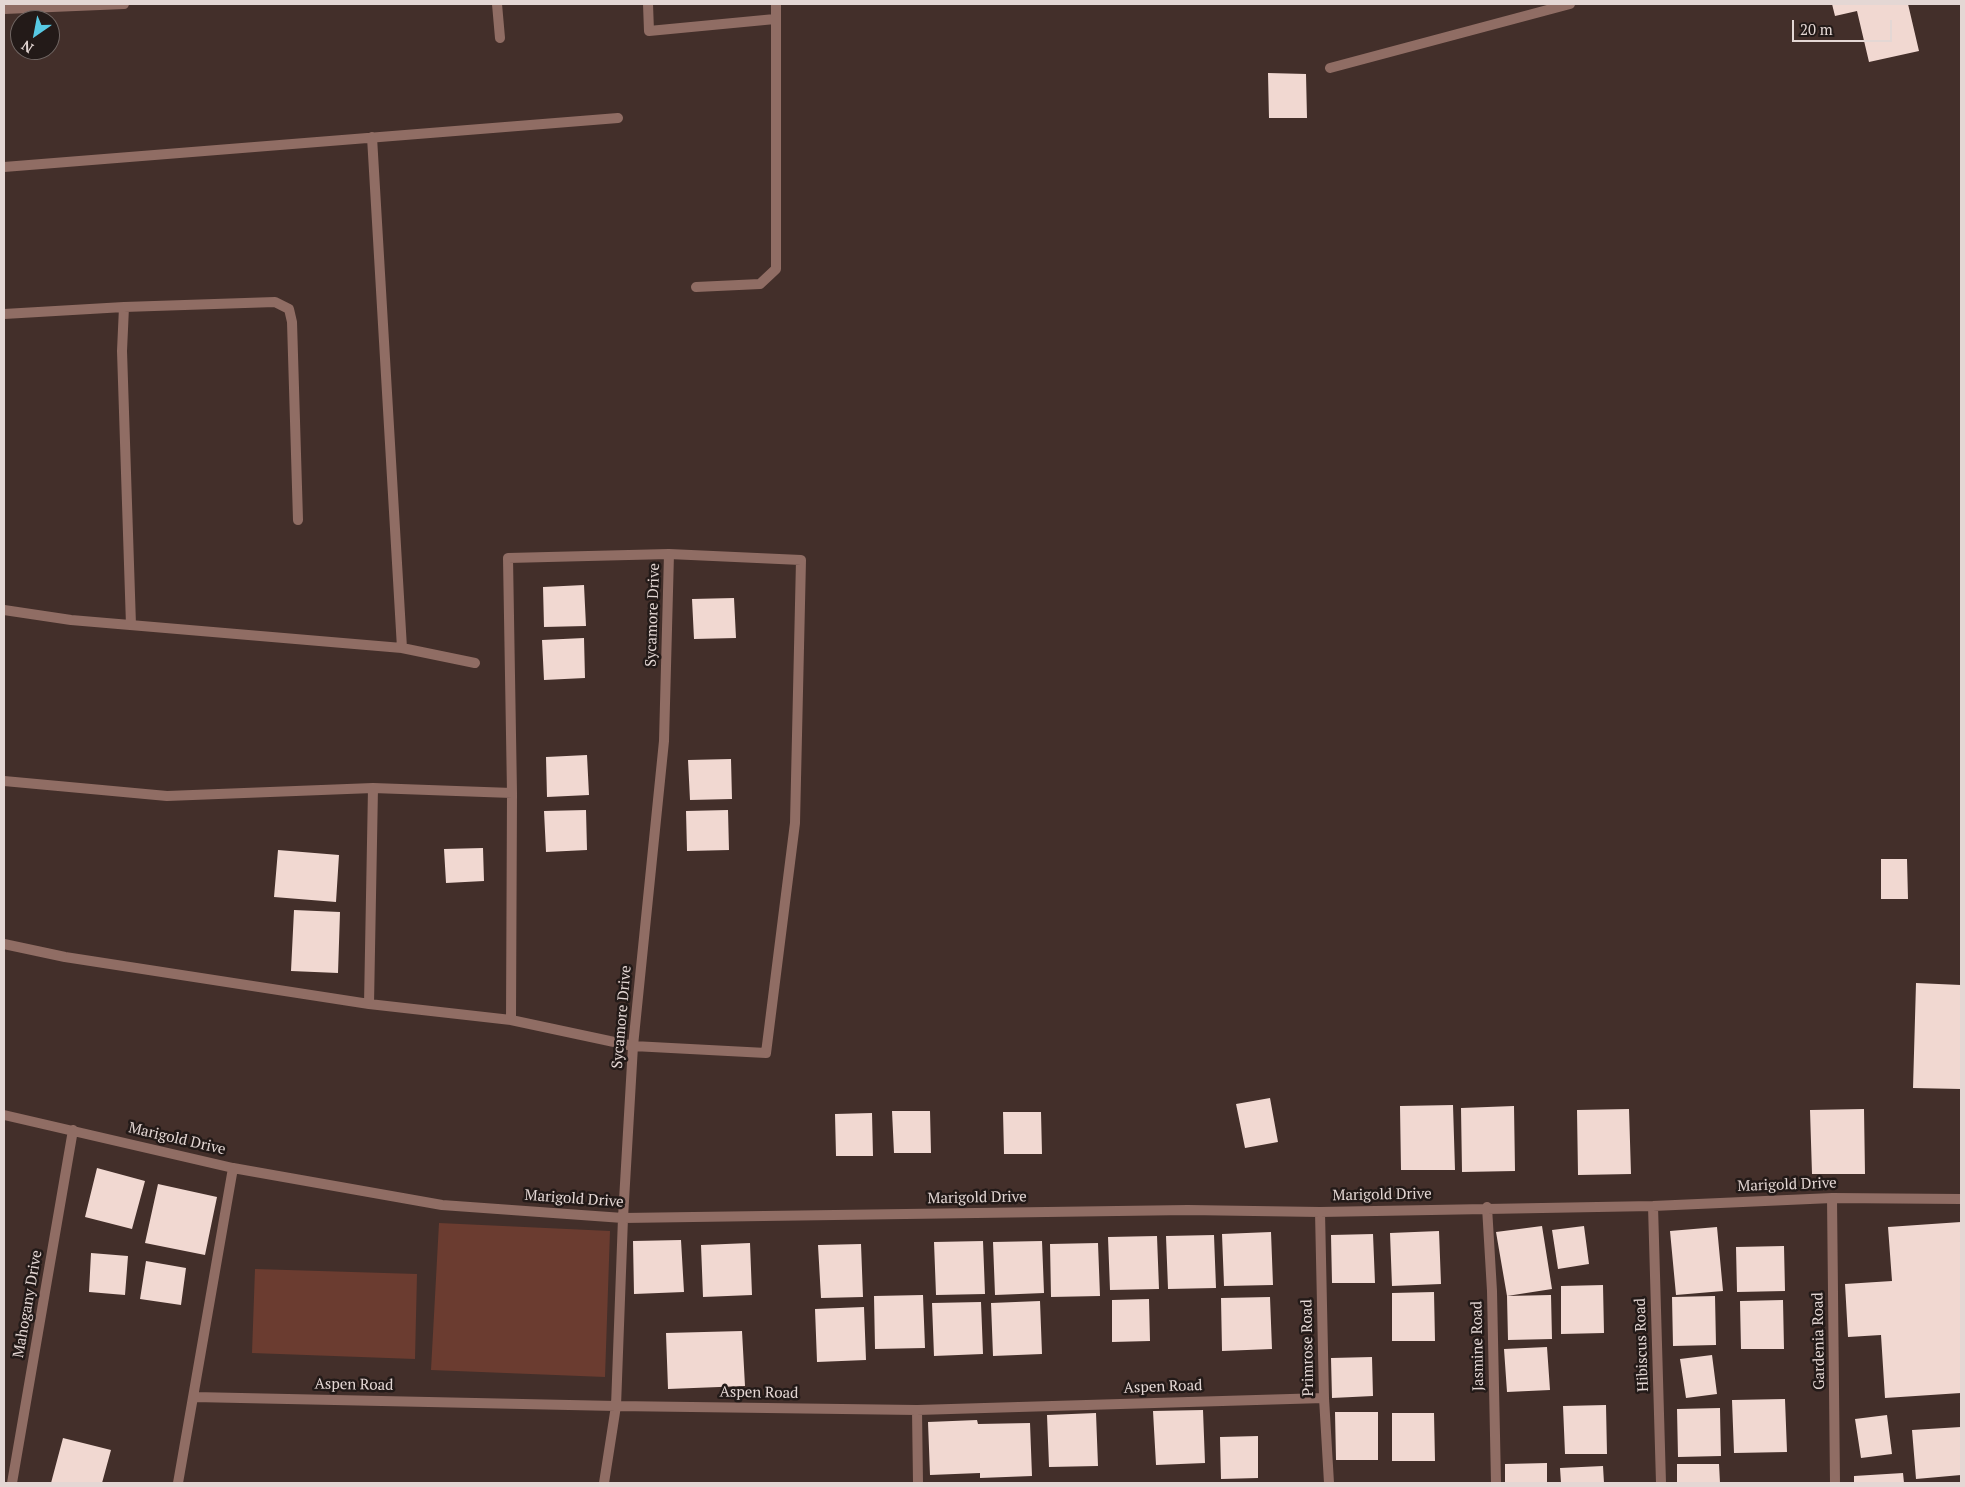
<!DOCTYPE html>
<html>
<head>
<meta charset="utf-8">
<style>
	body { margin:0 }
	#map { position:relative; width:1965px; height:1487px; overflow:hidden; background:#432f2a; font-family:"PT Serif",serif }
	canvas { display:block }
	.frame { position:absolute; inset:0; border:5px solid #e4d7d4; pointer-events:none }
	.north { position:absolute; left:10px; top:10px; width:50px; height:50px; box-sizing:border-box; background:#231a18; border:1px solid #706663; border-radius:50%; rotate:213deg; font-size:14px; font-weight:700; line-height:20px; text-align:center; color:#e4d7d4 }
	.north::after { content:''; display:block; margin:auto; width:18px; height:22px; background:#57c9e3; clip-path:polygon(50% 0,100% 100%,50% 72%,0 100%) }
	.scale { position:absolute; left:1792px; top:20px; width:100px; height:22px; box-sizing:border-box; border:2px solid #e4d7d4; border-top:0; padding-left:6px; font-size:15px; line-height:18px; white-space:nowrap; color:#e4d7d4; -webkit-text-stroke:4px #231a18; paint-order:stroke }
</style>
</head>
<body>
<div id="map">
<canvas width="1965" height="1487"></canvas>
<div class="frame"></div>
<div class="north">N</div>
<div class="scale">20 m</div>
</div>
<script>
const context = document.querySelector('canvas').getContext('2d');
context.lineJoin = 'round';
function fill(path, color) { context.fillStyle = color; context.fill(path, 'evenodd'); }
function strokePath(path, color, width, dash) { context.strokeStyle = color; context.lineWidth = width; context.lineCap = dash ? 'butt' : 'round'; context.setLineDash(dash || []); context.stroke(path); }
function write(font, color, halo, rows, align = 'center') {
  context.font = font + ' "PT Serif",serif'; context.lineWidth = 5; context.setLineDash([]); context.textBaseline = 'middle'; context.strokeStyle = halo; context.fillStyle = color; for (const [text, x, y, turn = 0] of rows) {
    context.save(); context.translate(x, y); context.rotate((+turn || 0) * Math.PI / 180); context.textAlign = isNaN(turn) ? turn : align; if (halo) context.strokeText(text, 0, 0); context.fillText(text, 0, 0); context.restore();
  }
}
fill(new Path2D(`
	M439,1223L610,1231L605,1377L431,1370Z
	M255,1269L417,1274L415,1359L252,1353Z`), '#6b3c30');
fill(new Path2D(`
	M1832,4H1908L1919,51L1869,62L1857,11L1835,16Z
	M1268,73L1306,74L1307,118H1269Z
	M584,585L586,626L544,627L543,587Z
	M734,598L736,638L694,639L692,599Z
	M584,638L585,678L544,680L542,640Z
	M587,755L589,795L547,797L546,757Z
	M731,759L732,799L690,800L688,760Z
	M586,810L587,850L546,852L544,811Z
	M728,810L729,850L687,851L686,811Z
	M483,848L484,881L446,883L444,849Z
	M278,850L339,855L336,902L274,897Z
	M1881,859H1907L1908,899H1881Z
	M294,910L340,912L338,973L291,971Z
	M1916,983L1961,985V1089L1913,1088Z
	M1270,1098L1278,1142L1245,1148L1236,1104Z
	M1453,1105L1455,1170H1401L1400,1106Z
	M1514,1106L1515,1171L1462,1172L1461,1108Z
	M1629,1109L1631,1174L1578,1175L1577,1110Z
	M1864,1109L1865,1174H1812L1810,1110Z
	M892,1111H930L931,1153H894Z
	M1003,1112H1041L1042,1154H1004Z
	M872,1113L873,1156H836L835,1114Z
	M97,1168L145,1181L132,1229L85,1217Z
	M158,1184L217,1197L205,1255L145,1243Z
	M1961,1222V1393L1885,1398L1881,1335L1848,1337L1845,1284L1892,1281L1888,1227Z
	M1542,1226L1552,1289L1507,1296L1496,1232Z
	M1584,1226L1589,1264L1558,1269L1552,1230Z
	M1717,1227L1723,1291L1676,1295L1670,1231Z
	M1439,1231L1441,1284L1392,1286L1390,1233Z
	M1271,1232L1273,1285L1224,1286L1222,1234Z
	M1373,1234L1375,1283H1332L1331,1235Z
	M1214,1235L1216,1288L1168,1289L1166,1236Z
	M1157,1236L1159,1289L1110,1290L1108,1237Z
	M681,1240L684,1292L634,1294L633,1241Z
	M983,1241L985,1294L936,1295L934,1242Z
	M1042,1241L1044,1293L995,1295L993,1242Z
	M750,1243L752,1295L703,1297L701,1245Z
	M1098,1243L1100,1296L1051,1297L1050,1244Z
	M861,1244L863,1297L821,1298L818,1245Z
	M1784,1246L1785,1291L1737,1292L1736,1247Z
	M91,1253L128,1256L125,1295L89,1292Z
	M146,1261L186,1268L181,1305L140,1299Z
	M1603,1285L1604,1333L1561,1334V1286Z
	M1434,1292L1435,1341H1392V1293Z
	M923,1295L925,1348L875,1349L874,1296Z
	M1551,1295L1552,1339L1508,1340L1507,1296Z
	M1715,1296L1716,1345L1673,1346L1672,1297Z
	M1270,1297L1272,1349L1222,1351L1221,1298Z
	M1149,1299L1150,1341L1112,1342V1300Z
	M1783,1300L1784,1349H1741L1740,1301Z
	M1040,1301L1042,1354L993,1356L991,1303Z
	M981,1302L983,1354L934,1356L932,1303Z
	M864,1307L866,1360L817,1362L815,1309Z
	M742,1331L745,1386L668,1389L666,1333Z
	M1547,1347L1550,1390L1507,1392L1504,1349Z
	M1712,1355L1717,1394L1686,1398L1680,1359Z
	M1372,1357L1373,1396L1332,1398L1331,1358Z
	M1785,1399L1787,1452L1734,1453L1732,1400Z
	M1606,1405L1607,1454H1565L1563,1406Z
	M1720,1408L1721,1456L1678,1457L1677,1409Z
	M1203,1410L1205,1463L1156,1465L1153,1411Z
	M1335,1412H1378V1460H1336Z
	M1096,1413L1098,1466L1049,1467L1047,1415Z
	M1392,1413H1434L1435,1461H1392Z
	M1887,1415L1892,1454L1861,1458L1855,1419Z
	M977,1420L978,1424L1030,1423L1032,1476L980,1478V1473L930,1475L928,1422Z
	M1961,1427V1475L1916,1479L1912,1430Z
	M1258,1436V1478L1221,1479L1220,1437Z
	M63,1438L111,1450L102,1483H51Z
	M1547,1463V1483H1505V1464Z
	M1677,1464H1719L1720,1483H1677Z
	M1603,1466L1604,1483H1561L1560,1468Z
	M1903,1473L1904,1483H1854V1476Z`), '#f1d8d1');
strokePath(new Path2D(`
	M497,4L500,38
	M648,4L649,31L775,19
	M4,9L124,4
	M1330,68L1570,4
	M372,137L402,648
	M4,167L618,118
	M696,287L760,284L776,269V4
	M124,307L122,351L131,625
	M4,314L124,307L275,302L289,309L292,322L298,520
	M4,610L71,620L402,648L475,663
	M4,781L167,796L373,788L512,793
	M4,944L65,957L369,1004L511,1020L633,1046L766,1053L795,823L801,560L669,554L508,558L512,793L511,1020
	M369,1004L373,788
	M4,1115L233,1168L442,1205L623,1218L1188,1210L1320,1212L1653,1206L1832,1198L1961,1199
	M1832,1198L1835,1483
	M1653,1206L1661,1483
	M1487,1207L1492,1291L1496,1483
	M1320,1212L1324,1398L1329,1483
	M194,1397L616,1406L917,1410L1324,1398
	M917,1410L918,1483
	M12,1483L73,1130
	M178,1483L233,1168
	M604,1483L616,1406L623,1218L633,1046L664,741L669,554`), '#906d64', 10);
write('15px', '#e4d7d4', '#231a18', [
	["Sycamore Drive",653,615,-88],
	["Sycamore Drive",622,1017,-85],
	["Marigold Drive",177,1139,13],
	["Marigold Drive",1787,1185,-2],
	["Marigold Drive",1382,1195,-1],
	["Marigold Drive",977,1198,-1],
	["Marigold Drive",574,1199,4],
	["Mahogany Drive",28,1304,-80],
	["Gardenia Road",1819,1341,-91],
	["Hibiscus Road",1642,1345,-92],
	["Jasmine Road",1478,1346,-91],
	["Primrose Road",1308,1348,-91],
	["Aspen Road",354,1385,1],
	["Aspen Road",1163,1387,-2],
	["Aspen Road",759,1393,1]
]);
</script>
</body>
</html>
